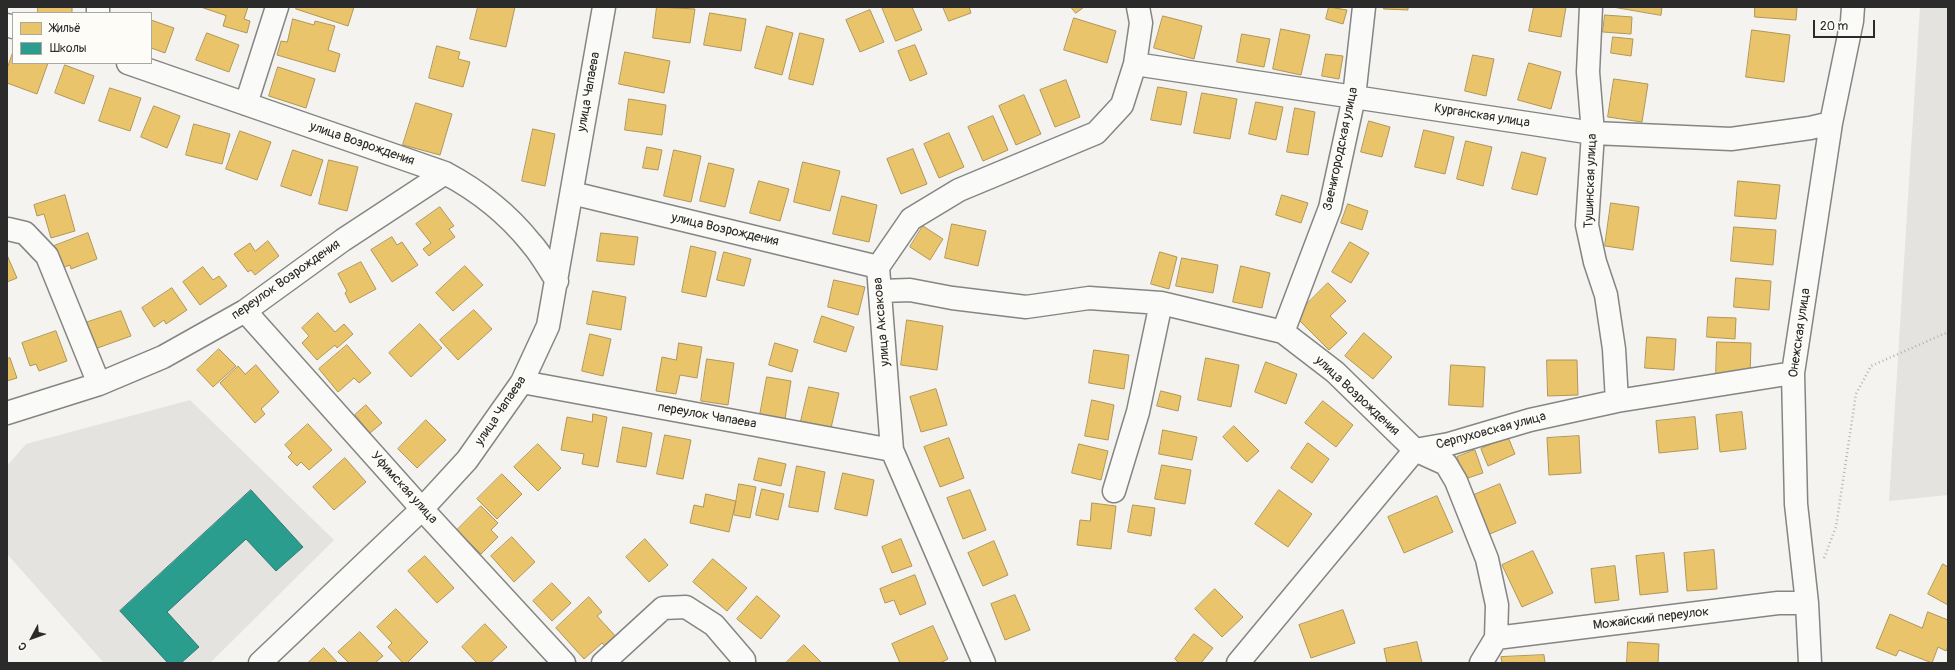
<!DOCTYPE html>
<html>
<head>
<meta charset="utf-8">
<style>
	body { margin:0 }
	#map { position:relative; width:1955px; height:670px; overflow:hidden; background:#f4f3f0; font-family:Pangolin,sans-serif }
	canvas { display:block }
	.frame { position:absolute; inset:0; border:8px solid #2b2b2b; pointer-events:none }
	.legend { position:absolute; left:12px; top:12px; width:140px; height:52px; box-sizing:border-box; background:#fdfcf7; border:1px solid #a9a8a5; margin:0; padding:5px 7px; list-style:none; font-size:12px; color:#2b2b2b }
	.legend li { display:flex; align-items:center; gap:8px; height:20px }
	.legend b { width:20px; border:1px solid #a9a8a5 }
	.north { position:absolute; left:12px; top:618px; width:40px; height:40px; -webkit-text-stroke:3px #fdfcf7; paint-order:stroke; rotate:229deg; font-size:11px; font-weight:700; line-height:16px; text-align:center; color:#2b2b2b }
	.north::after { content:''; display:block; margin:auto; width:14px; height:18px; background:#2b2b2b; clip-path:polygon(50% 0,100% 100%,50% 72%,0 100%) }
	.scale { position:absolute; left:1813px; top:20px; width:62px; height:18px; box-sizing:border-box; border:2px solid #2b2b2b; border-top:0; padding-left:5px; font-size:12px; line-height:14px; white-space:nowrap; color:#2b2b2b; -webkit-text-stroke:3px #fdfcf7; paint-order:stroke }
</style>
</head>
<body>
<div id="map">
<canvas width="1955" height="670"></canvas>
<div class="frame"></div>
<ul class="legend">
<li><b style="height:11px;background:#e9c46a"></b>Жильё</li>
<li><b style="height:11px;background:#2a9d8f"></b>Школы</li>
</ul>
<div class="north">С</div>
<div class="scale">20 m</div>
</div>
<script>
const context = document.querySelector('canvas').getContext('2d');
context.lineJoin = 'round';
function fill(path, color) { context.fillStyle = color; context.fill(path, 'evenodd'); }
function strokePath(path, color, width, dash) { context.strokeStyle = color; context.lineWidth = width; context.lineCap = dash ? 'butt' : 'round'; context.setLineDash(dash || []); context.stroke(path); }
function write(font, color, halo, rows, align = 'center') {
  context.font = font + ' Pangolin,sans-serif'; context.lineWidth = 4; context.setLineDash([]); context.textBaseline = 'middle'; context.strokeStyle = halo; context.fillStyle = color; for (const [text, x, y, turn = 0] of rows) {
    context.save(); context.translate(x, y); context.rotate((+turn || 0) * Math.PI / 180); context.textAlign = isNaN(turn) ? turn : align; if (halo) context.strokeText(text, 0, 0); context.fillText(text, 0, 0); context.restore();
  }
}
fill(new Path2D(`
	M190,400L334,540L210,663H104L7,554V466L26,444Z`), '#e4e3df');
fill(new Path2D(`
	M1920,7H1948V495L1889,501Z`), '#e4e3e0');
const homes = new Path2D(`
	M38,7H72V13H38Z
	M201,7H248L244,19L250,21L247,33L223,26L226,16Z
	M297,7H354L348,26L296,9Z
	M478,7H515L506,47L470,39Z
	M657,7L695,9L690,43L653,38Z
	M882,7H912L922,30L896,41Z
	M943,7H969L971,13L949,21Z
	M1071,7H1084L1076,13Z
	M1329,7L1347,10L1343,24L1326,19Z
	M1384,7H1408V10L1384,9Z
	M1534,7H1566L1561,37L1529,31Z
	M1613,7H1662L1661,15Z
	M1755,7H1797L1796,20L1755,17Z
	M870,10L884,42L860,52L846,20Z
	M710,13L746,19L741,51L704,45Z
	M1605,15L1632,17L1631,34L1603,32Z
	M1163,16L1202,26L1194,59L1154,48Z
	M1074,18L1116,31L1107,63L1064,50Z
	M293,19L314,25L315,21L335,26L328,50L340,54L335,72L277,55L281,41L287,42Z
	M151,20L174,28L165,53L151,48Z
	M767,26L793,33L782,75L755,68Z
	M1281,29L1310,35L1301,75L1273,69Z
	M1752,30L1790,35L1784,82L1746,77Z
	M207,33L239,45L229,72L196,60Z
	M800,33L824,39L813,85L789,79Z
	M1242,34L1270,39L1264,67L1237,62Z
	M1613,37L1633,39L1631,56L1611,53Z
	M915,45L927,74L910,81L898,51Z
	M437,46L460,52L458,59L470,62L463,87L429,78Z
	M13,52V63H48L37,94L7,83V69Z
	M625,52L670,61L664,93L619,84Z
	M1326,54L1343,56L1339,79L1322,76Z
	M1473,55L1494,59L1486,96L1465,91Z
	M1529,63L1561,72L1551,109L1518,100Z
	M65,65L94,76L84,104L55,93Z
	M278,67L315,79L306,108L269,96Z
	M1614,79L1648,84L1642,122L1608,117Z
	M1066,80L1080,117L1055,127L1040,90Z
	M1158,87L1187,92L1181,125L1151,120Z
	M110,88L141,98L130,131L99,121Z
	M1202,93L1237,99L1230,139L1194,133Z
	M1024,95L1041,134L1016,145L999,106Z
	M629,99L666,105L662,135L625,130Z
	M1256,102L1283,107L1276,140L1249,134Z
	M416,103L452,114L440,155L403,145Z
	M154,106L180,116L167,148L141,137Z
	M1295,108L1315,112L1308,155L1287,152Z
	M993,116L1008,150L983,161L968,127Z
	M1369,121L1390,127L1382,157L1361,152Z
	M194,124L230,134L222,164L186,155Z
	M533,129L555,134L545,186L522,181Z
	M1424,130L1454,137L1445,174L1415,167Z
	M240,131L271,142L257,180L226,169Z
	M949,133L964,167L939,178L924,144Z
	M1466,141L1492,147L1483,186L1457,179Z
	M647,147L662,150L658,170L643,168Z
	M913,149L927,184L901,194L887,159Z
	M293,150L323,160L311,196L281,186Z
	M674,150L701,156L691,202L664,196Z
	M1522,152L1546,158L1537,195L1512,189Z
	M329,160L358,167L347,211L319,204Z
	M803,162L840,171L830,211L794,202Z
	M709,163L734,169L725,207L700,201Z
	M759,181L789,189L780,221L750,213Z
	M1738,181L1780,185L1776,219L1735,216Z
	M65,195L75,231L51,238L44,214L37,216L34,205Z
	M1282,195L1308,203L1301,223L1276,215Z
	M842,196L877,205L869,242L833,234Z
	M1611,203L1639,207L1633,250L1605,246Z
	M1348,204L1368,211L1362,230L1341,223Z
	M440,207L454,226L449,229L455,237L429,256L423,249L431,243L416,224Z
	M952,224L986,231L978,266L945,258Z
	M923,226L943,239L930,260L910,247Z
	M1734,227L1776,230L1773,265L1731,261Z
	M88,233L97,259L71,269L70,265L62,268L54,246Z
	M601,233L638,237L634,265L597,261Z
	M392,237L397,245L402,242L418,265L392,282L371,250Z
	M268,241L279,256L255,275L251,270L248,272L234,254L250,243L255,251Z
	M1350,242L1369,253L1351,283L1332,272Z
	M691,246L716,252L706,297L682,292Z
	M724,252L751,259L744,286L717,280Z
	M1160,252L1177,257L1169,289L1151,284Z
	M7,255L17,278L7,282Z
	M1182,258L1218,265L1213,293L1176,286Z
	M361,262L376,289L350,303L345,293L347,291L338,274Z
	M465,266L483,285L453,311L436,293Z
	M1241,266L1270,273L1262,308L1233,302Z
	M203,267L213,280L219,276L227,286L200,305L183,282Z
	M1736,278L1771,281L1769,310L1734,307Z
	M834,280L865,287L858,315L828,307Z
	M1328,283L1346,301L1330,316L1347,333L1329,350L1295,316Z
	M172,288L187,310L166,324L164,320L154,327L142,308Z
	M593,291L626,297L621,330L587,324Z
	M474,310L492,329L458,360L440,340Z
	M121,311L131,336L92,350L82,324Z
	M318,313L335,332L344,324L353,334L337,348L335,345L317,360L302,343L309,336L302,328Z
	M822,316L854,327L846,352L814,342Z
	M1708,317L1736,318L1735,339L1707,337Z
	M907,320L943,326L937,370L901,365Z
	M420,324L442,348L411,377L389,353Z
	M56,331L67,361L39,371L36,364L30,366L22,343Z
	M1364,333L1392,357L1373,379L1345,356Z
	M590,334L611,339L603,376L582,371Z
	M1647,337L1676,339L1674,370L1645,368Z
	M1717,342L1751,343L1750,378L1716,377Z
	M679,343L702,347L697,378L680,375L676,394L656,391L662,357L676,360Z
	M775,343L798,350L792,372L769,365Z
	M347,345L371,373L359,383L354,378L338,392L319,369Z
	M219,349L236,366L213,387L197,370Z
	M1094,350L1129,355L1124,389L1089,383Z
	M10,358L17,378L7,381V359Z
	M1206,358L1239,365L1231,407L1198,400Z
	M707,359L734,363L728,405L701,401Z
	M1547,360H1577L1578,395L1548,396Z
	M1266,362L1297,374L1286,404L1255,392Z
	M256,365L279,392L261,409L265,414L255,423L220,383L238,366L245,374Z
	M1451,365L1485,367L1483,407L1449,405Z
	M767,377L791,381L785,419L760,415Z
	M809,387L839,393L831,428L801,421Z
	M936,389L947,425L921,432L910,397Z
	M1161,391L1181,396L1178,411L1157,406Z
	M1092,400L1114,405L1108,440L1085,436Z
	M1323,401L1353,425L1336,447L1305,423Z
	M366,405L382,423L370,433L355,415Z
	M1742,412L1746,449L1720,452L1716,415Z
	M593,414L607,417L598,467L582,464L584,454L561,450L567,417L592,422Z
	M1695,417L1698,449L1659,453L1656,421Z
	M426,420L446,440L417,468L398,449Z
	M308,424L332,450L309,470L301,462L297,466L288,457L292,453L285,445Z
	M1234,426L1259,451L1247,462L1223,437Z
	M623,427L652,433L646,467L617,462Z
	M1163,430L1197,437L1192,460L1159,454Z
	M665,435L691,440L683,479L657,474Z
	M1579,436L1581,473L1549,475L1547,438Z
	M1508,437L1515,454L1488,466L1481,449Z
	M949,438L964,478L940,487L924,447Z
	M1308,443L1329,459L1312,483L1291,468Z
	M538,444L561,468L538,491L514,467Z
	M1079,444L1108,451L1101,480L1072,473Z
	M1475,450L1483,473L1465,479L1457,457Z
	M345,458L366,482L334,510L313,487Z
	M759,458L786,464L781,486L754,480Z
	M1162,465L1191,470L1185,504L1155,499Z
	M797,466L825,472L818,512L789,507Z
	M843,473L874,480L867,516L835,509Z
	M502,474L522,494L497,519L477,499Z
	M739,484L756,487L750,518L734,515Z
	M1500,484L1516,523L1485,536L1469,497Z
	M762,489L784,494L778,520L756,515Z
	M970,490L986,530L963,539L947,498Z
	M1279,490L1312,514L1288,547L1255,524Z
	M706,494L736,501L729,532L690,523L694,505L703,507Z
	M1437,496L1453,532L1404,553L1388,517Z
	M1092,503L1116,506L1111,549L1077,545L1080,520L1090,521Z
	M1133,505L1155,508L1151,536L1128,532Z
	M481,506L498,523L491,530L498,537L481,554L457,530Z
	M512,537L535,562L514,582L491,556Z
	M645,539L668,565L649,582L626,557Z
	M901,539L912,566L892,573L882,547Z
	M994,541L1008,575L983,586L968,553Z
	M1714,550L1717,589L1687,591L1684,553Z
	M1533,551L1553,593L1522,607L1502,565Z
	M1664,553L1668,592L1640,595L1636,556Z
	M425,556L454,588L437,603L408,571Z
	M713,559L747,588L727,611L693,582Z
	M1943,564L1948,567V605L1928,594Z
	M1615,566L1619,600L1595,603L1591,569Z
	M915,575L926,604L900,615L894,600L885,603L880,589Z
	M552,583L571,603L552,621L533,601Z
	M1215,589L1243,617L1222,637L1195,609Z
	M1015,595L1030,630L1005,640L991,604Z
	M757,596L780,616L761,639L737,619Z
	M589,597L602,612L597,616L619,640L609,650L602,643L584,659L556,628Z
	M396,609L428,642L407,663H403L388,647L392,643L377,627Z
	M1343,610L1355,643L1311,658L1299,625Z
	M1928,612L1948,620V647L1946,651L1938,647L1932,663L1899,650L1896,656L1876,648L1890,614L1922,628Z
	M485,624L507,647L490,663H477L462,647Z
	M933,626L948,659L940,663H900L892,644Z
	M360,632L383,656L375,663H349L338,652Z
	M1194,634L1213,648L1201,663H1179L1175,659Z
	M1417,642L1422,663H1387L1384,649Z
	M1628,642L1659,644L1658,663H1627Z
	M804,645L822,663H788L787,662Z
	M324,648L338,663H308Z
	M1544,655L1545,663H1502L1501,657Z`);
fill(homes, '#e9c46a');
strokePath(homes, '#b09657', 1);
const schools = new Path2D(`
	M251,490L303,547L276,571L246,539L167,612L199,647L181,663H168L120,611Z`);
fill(schools, '#2a9d8f');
strokePath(schools, '#2a7b71', 1);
const minor = new Path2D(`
	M1591,7L1588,72L1593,133L1587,225L1595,262L1606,295L1614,349L1617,401
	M98,13V7
	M7,25L13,27
	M128,63L445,173C479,191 507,213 531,243C541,254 549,269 557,281
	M1135,64L1593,133L1731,139L1810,128L1831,123
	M246,104L277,7
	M572,193L878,267
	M8,229L25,233L47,256L99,384
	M881,291L910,290L952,298L1026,307L1089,298L1161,303L1283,332L1335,372L1415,450L1446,464L1456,481L1487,559L1497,605L1496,638L1481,663
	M245,311L422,509L564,663
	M1283,332L1330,208L1354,97L1364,7
	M522,382L892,450
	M7,413L99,384L163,357L245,311L343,240L445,173
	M1114,491L1138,412L1161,303
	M1496,638L1778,603H1807
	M260,663L422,509L467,460L522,382L548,326L604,7
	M603,663L663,608L686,607L714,625L744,660V663
	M984,663L892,450L878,267L911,219L959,190L1096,133L1122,105L1135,64L1141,23L1138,7
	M1238,663L1415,450L1449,444L1530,420L1617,401L1793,373
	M1810,663L1807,603L1796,504L1793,373L1831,123L1852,21L1853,7`);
strokePath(minor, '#858584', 25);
strokePath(new Path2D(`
	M1824,558L1836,527L1856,394L1871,366L1948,332`), '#b3b2b1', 2.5, [1, 3]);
strokePath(minor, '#fafaf8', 22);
write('13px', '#2b2b2b', '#fdfcf7', [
	["улица Чапаева",589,92,-80],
	["Курганская улица",1482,116,9],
	["улица Возрождения",362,144,19],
	["Звенигородская улица",1341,149,-78],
	["Тушинская улица",1591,181,-88],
	["улица Возрождения",725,230,13],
	["переулок Возрождения",286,280,-35],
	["улица Аксакова",882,322,-95],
	["Онежская улица",1800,333,-82],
	["улица Возрождения",1357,396,43],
	["улица Чапаева",501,411,-56],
	["переулок Чапаева",707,416,10],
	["Серпуховская улица",1491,431,-15],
	["Уфимская улица",404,488,48],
	["Можайский переулок",1651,619,-7]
]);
</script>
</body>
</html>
